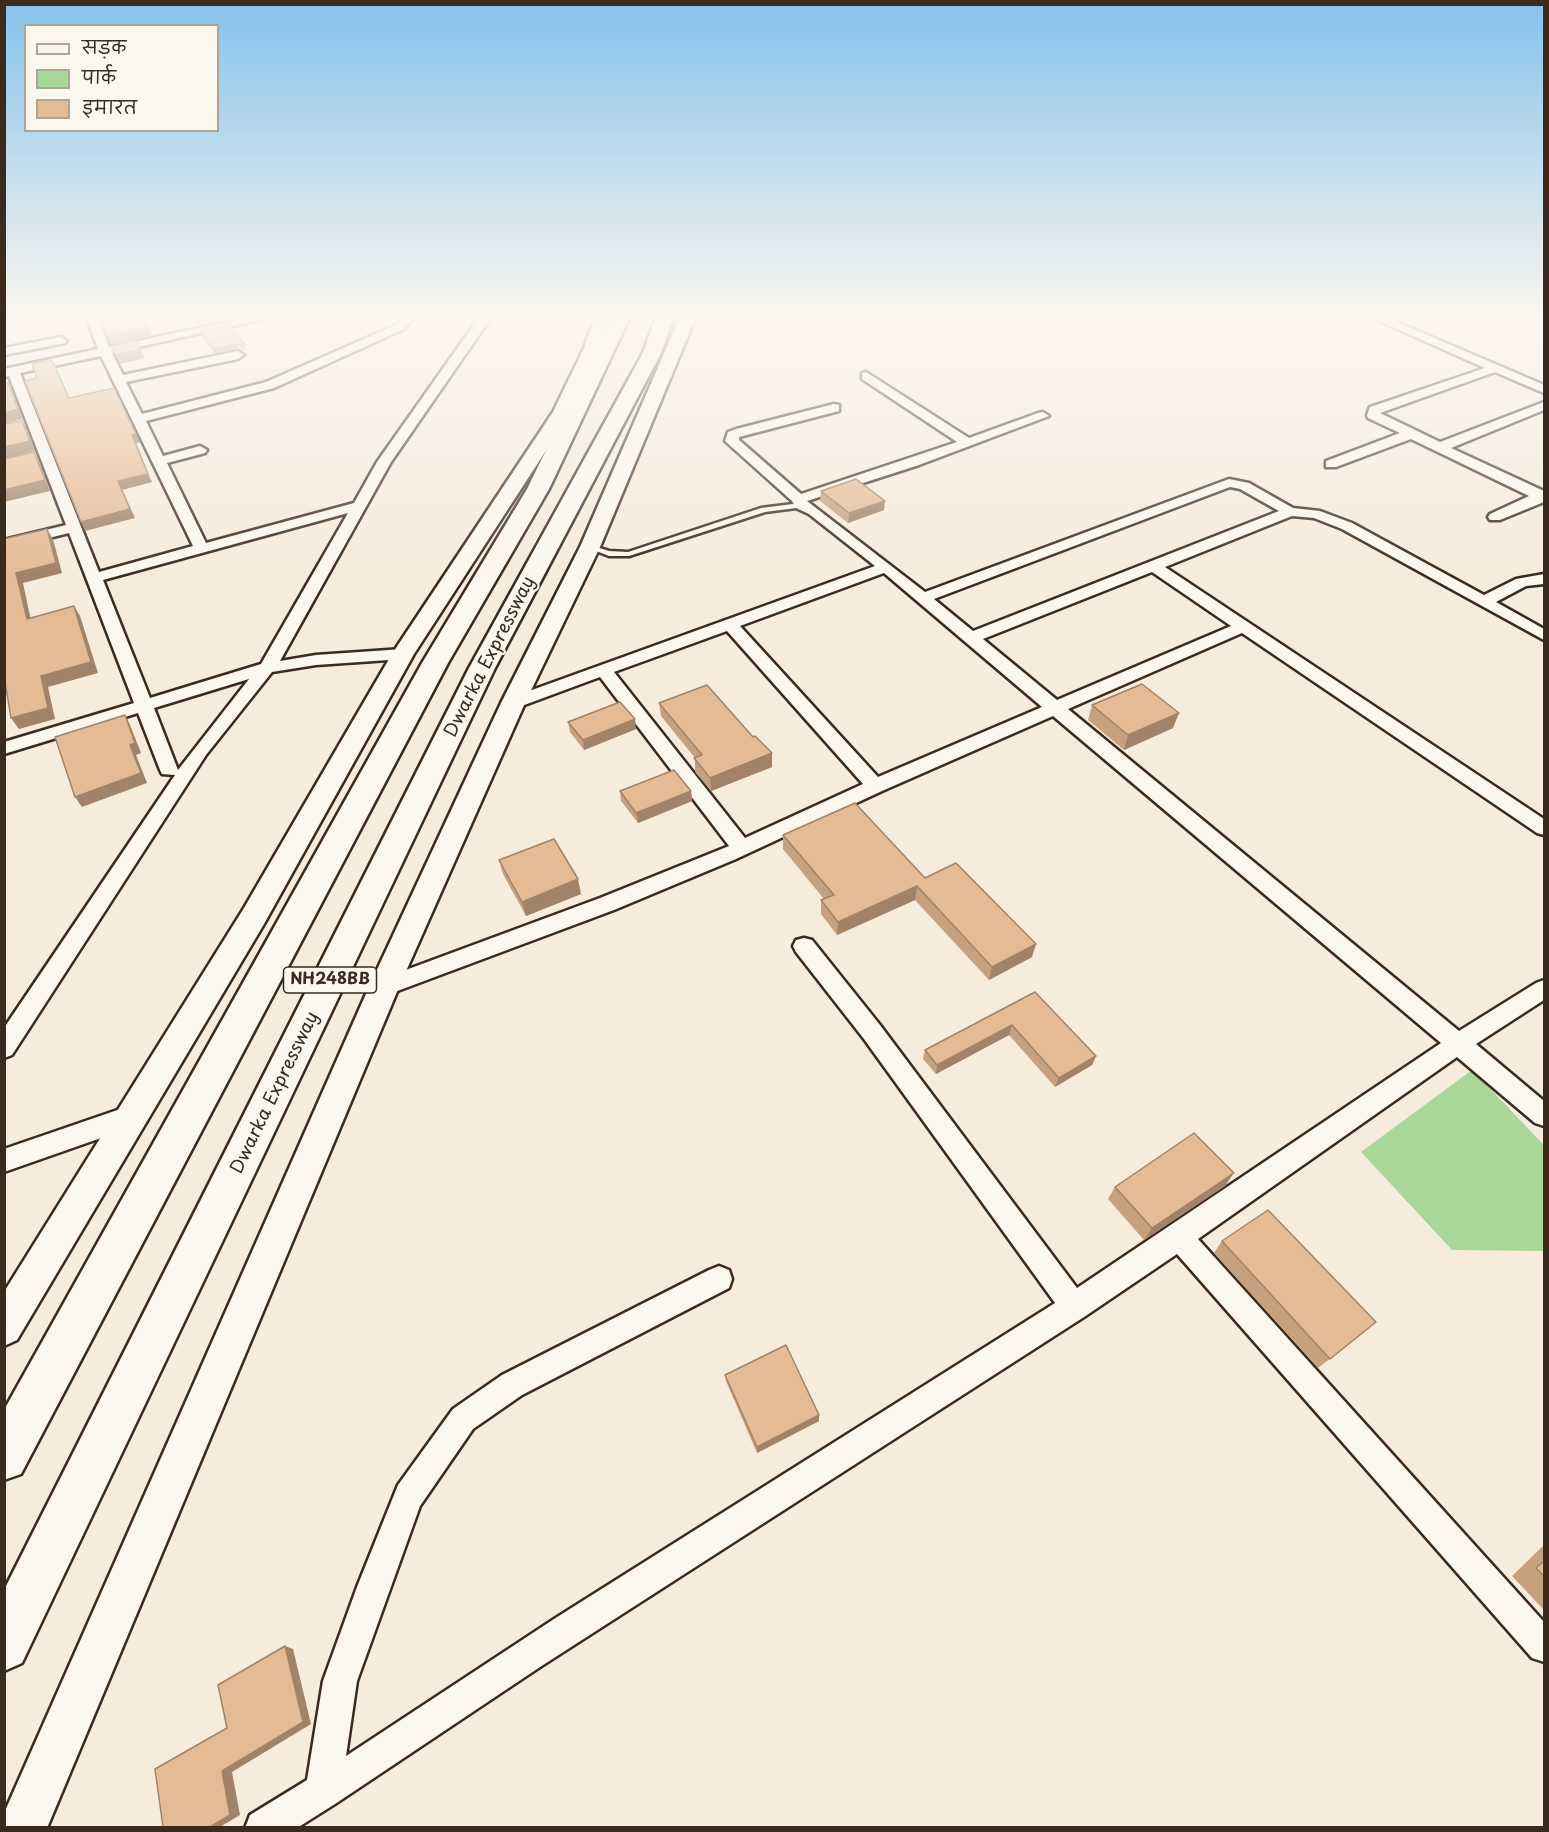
<!DOCTYPE html>
<html>
<head>
<meta charset="utf-8">
<style>
	body { margin:0 }
	#map { position:relative; width:1549px; height:1832px; overflow:hidden; background:#f7ebdb; font-family:"Playpen Sans","Playpen Sans Deva",sans-serif }
	canvas { display:block }
	.frame { position:absolute; inset:0; border:6px solid #3b2a1e; pointer-events:none }
	.legend { position:absolute; left:24px; top:24px; width:195px; height:108px; box-sizing:border-box; background:#fbf7ec; border:2px solid #aea59a; margin:0; padding:8px 10px; list-style:none; font-size:18px; color:#3b2a1e }
	.legend li { display:flex; align-items:center; gap:12px; height:30px }
	.legend b { width:30px; border:2px solid #aea59a }
</style>
</head>
<body>
<div id="map">
<canvas width="1549" height="1832"></canvas>
<div class="frame"></div>
<ul class="legend">
<li><b style="height:8px;background:#fbf7ec"></b>सड़क</li>
<li><b style="height:16px;background:#a8d899"></b>पार्क</li>
<li><b style="height:16px;background:#e5bb95"></b>इमारत</li>
</ul>
</div>
<script>
const context = document.querySelector('canvas').getContext('2d');
context.lineJoin = 'round';
function fill(path, color) { context.fillStyle = color; context.fill(path, 'evenodd'); }
function strokePath(path, color, width, dash) { context.strokeStyle = color; context.lineWidth = width; context.lineCap = dash ? 'butt' : 'round'; context.setLineDash(dash || []); context.stroke(path); }
function write(font, color, halo, rows, align = 'center') {
  context.font = font + ' "Playpen Sans",sans-serif'; context.lineWidth = 4.5; context.setLineDash([]); context.textBaseline = 'middle'; context.strokeStyle = halo; context.fillStyle = color; for (const [text, x, y, turn = 0] of rows) {
    context.save(); context.translate(x, y); context.rotate((+turn || 0) * Math.PI / 180); context.textAlign = isNaN(turn) ? turn : align; if (halo) context.strokeText(text, 0, 0); context.fillText(text, 0, 0); context.restore();
  }
}
fill(new Path2D(`
	M1472,1070L1544,1145V1251L1452,1250L1361,1152Z`), '#a8d899');
const lane = new Path2D(`
	M801,503H804V507L765,512L629,556H609L586,547L590,545L609,551L628,552L761,508Z`);
const street = new Path2D(`
	M87,319H99L109,347L242,319H263L112,353L123,375L238,351L244,355L238,359L126,382L142,414L266,382L396,325L401,319H413L404,329L274,388L146,421L163,456L200,446L207,450L205,453L167,463L206,543L354,503L377,462L478,319H490L391,462L280,661L316,655L403,649L411,654L403,659L316,665L272,672L206,755L12,1055L4,1058V1028L175,775L162,774L160,770L138,713L4,754V742L134,703L69,533L4,549V540L66,525L9,376L4,377V369L98,349ZM101,356L193,546L99,572L20,373ZM348,513L261,664L150,698L103,580ZM249,679L178,770L154,708Z
	M1375,319H1390L1544,385V393L1495,372L1380,413L1440,442L1544,402V410L1451,448L1544,491V502L1500,520H1490L1488,517L1490,514L1529,496L1411,439L1336,467H1326V461L1400,433L1368,418L1367,415L1370,407L1485,368Z
	M61,337L67,341L65,343L4,355V348Z
	M866,372L969,438L1038,413L1043,412L1049,416L919,465L807,501L925,592L1229,479L1249,483L1293,508L1320,511L1352,523L1484,595L1516,579L1544,574V584L1526,586L1496,602L1544,629V640L1342,529L1314,518L1292,516L1165,567L1544,819V835L1537,833L1242,633L1068,709L1459,1031L1536,983L1544,980V1000L1476,1044L1544,1101V1126L1535,1123L1457,1057L1198,1239L1544,1622V1662L1532,1658L1177,1254L1084,1317L540,1667L335,1804L297,1828H245L250,1815L307,1780L323,1681L357,1587L398,1485L453,1409L502,1375L709,1270L719,1266L729,1270L732,1279L729,1288L522,1395L473,1429L420,1506L357,1681L346,1756L554,1619L1055,1303L864,1039L796,952L793,946L796,940L804,938L812,940L880,1025L1077,1288L1441,1043L1053,716L882,791L736,859L614,910L392,993L384,996L376,993L373,987L376,981L600,898L729,846L600,677L519,707L513,709L504,703L507,699L875,566L809,514L796,508L792,501L725,441L728,432L736,429L834,404L839,405V411L739,437V440L801,494L957,442L862,379V373ZM1230,487L1240,489L1279,511L973,631L934,599ZM1152,572L1231,626L1057,700L983,639ZM884,573L1042,707L878,777L740,626ZM727,631L863,784L745,838L614,672Z
	M132,1105L141,1108L144,1116L141,1124L4,1172V1149Z`);
const secondary = new Path2D(`
	M594,319H610L600,348L571,412L414,654L264,924L17,1340L4,1346V1292L244,908L392,654L553,412L584,348Z
	M679,319H695L600,547L525,703L399,987L47,1828H4L5,1811L369,987L501,703L580,547Z`);
const highway = new Path2D(`
	M611,319H629L549,489L448,663L21,1474L4,1480V1410L422,663L527,489Z
	M655,319H673L661,353L495,668L22,1663L4,1671V1590L469,668L643,353Z`);
strokePath(lane, '#3b2a1e', 5);
strokePath(street, '#3b2a1e', 5);
strokePath(secondary, '#3b2a1e', 5);
strokePath(highway, '#3b2a1e', 5);
fill(lane, '#fbf7ec');
fill(street, '#fbf7ec');
fill(secondary, '#fbf7ec');
fill(highway, '#fbf7ec');
fill(new Path2D(`
	M200,331L245,345L246,350L238,349L215,354L202,335Z
	M821,491L884,510L848,523L820,501Z
	M659,703L772,767L711,791L695,772V758L661,716Z
	M1092,705L1173,728L1124,750L1088,720Z
	M568,722L636,729L584,750L570,732Z
	M620,791H691L692,801L638,823L621,801Z
	M783,835L925,878L1032,957L989,980L915,900L837,935L821,914V900L824,899L783,849Z
	M499,860L581,894L526,916L503,874Z
	M1035,992L1096,1056L1092,1065L1055,1087L1009,1035L936,1074L923,1059L925,1050Z
	M1225,1186L1144,1240L1108,1199L1115,1187Z
	M1222,1241L1363,1333L1318,1368L1214,1253Z
	M725,1375L819,1421L757,1453L726,1381Z
	M1545,1544V1611L1512,1576Z`), '#c5a180');
fill(new Path2D(`
	M210,319H225L226,320L195,326L194,322Z
	M149,327L153,336L110,344L107,336Z
	M236,344L238,349L215,354L213,349Z
	M141,350L145,358L120,364L116,355Z
	M8,383L13,393L23,419L4,424V413Z
	M22,421L28,431L35,451L4,459V447Z
	M136,434L140,442L135,444L152,482L122,490L135,518L85,531L81,522L118,481L132,435Z
	M34,452L40,463L50,491L4,502V490Z
	M885,501L884,510L848,523L849,513Z
	M47,529L53,539L62,573L23,583L33,630L27,619L16,573Z
	M74,606L80,616L98,673L48,687L55,719L19,729L11,718Z
	M1179,713L1173,728L1124,750L1128,735Z
	M125,715L130,725L141,753L136,755L147,783L82,807L75,797Z
	M635,719L636,729L584,750L583,740Z
	M772,753V767L711,791L710,778Z
	M691,791L692,801L638,823L636,813Z
	M578,879L581,894L526,916L522,902Z
	M917,886L915,900L837,935L838,922Z
	M1036,944L1032,957L989,980L992,967Z
	M1012,1025L1009,1035L936,1074L937,1065Z
	M1096,1056L1092,1065L1055,1087L1059,1078Z
	M1234,1173L1225,1186L1144,1240L1152,1228Z
	M819,1415V1421L757,1453V1447Z
	M285,1646L293,1649L311,1724L232,1772L240,1815L220,1827H210L222,1771Z`), '#a08368');
const building = new Path2D(`
	M101,319H144L149,327L107,336Z
	M191,319H210L194,322Z
	M230,324L245,345L236,344L213,349L200,331Z
	M136,340L141,350L116,355L111,346Z
	M52,360L69,398L114,388L136,434L132,435L148,474L118,481L130,509L81,522L25,381L37,378L32,364Z
	M8,383L18,409L4,413V384Z
	M22,421L30,441L4,447V424Z
	M34,452L45,480L4,490V459Z
	M856,479L885,501L849,513L821,491Z
	M47,529L56,563L16,573L27,619L74,606L91,662L41,676L48,708L11,718L4,676V539Z
	M1142,684L1179,713L1128,735L1092,705Z
	M707,685L753,737L755,736L772,753L710,778L694,758L702,755L659,703Z
	M620,702L635,719L583,740L568,722Z
	M125,715L135,743L130,745L141,773L75,797L55,737Z
	M674,770L691,791L636,813L620,791Z
	M855,803L925,878L956,863L1036,944L992,967L917,886L838,922L821,900L834,895L783,835Z
	M554,839L578,879L522,902L499,860Z
	M1035,992L1096,1056L1059,1078L1012,1025L937,1065L925,1050Z
	M1194,1133L1234,1173L1152,1228L1115,1187Z
	M1268,1210L1376,1322L1330,1359L1222,1241Z
	M786,1345L819,1415L757,1447L725,1375Z
	M1545,1560V1577L1536,1568Z
	M285,1646L303,1722L222,1771L230,1815L210,1827H163L155,1769L227,1728L218,1685Z`);
fill(building, '#e5bb95');
strokePath(building, '#a08368', 1.5);
const sky = context.createLinearGradient(0, 0, 0, 575);
sky.addColorStop(0, '#85c2ec');
sky.addColorStop(0.55, '#fbf6ef');
sky.addColorStop(1, '#fbf6ef00');
context.fillStyle = sky;
context.fillRect(0, 0, 1549, 575);
for (const [x, y, w] of [
	[330,980,93]
]) { const box = new Path2D(); box.roundRect(x - w / 2, y - 13, w, 26, 4.5); context.fillStyle = '#fbf7ec'; context.fill(box); strokePath(box, '#3b2a1e', 1.5); }
write('bold 16px', '#3b2a1e', null, [
	["NH248BB",330,980]
]);
write('18px', '#3b2a1e', '#fbf7ec', [
	["Dwarka Expressway",490,657,-63],
	["Dwarka Expressway",275,1093,-64]
]);
</script>
</body>
</html>
